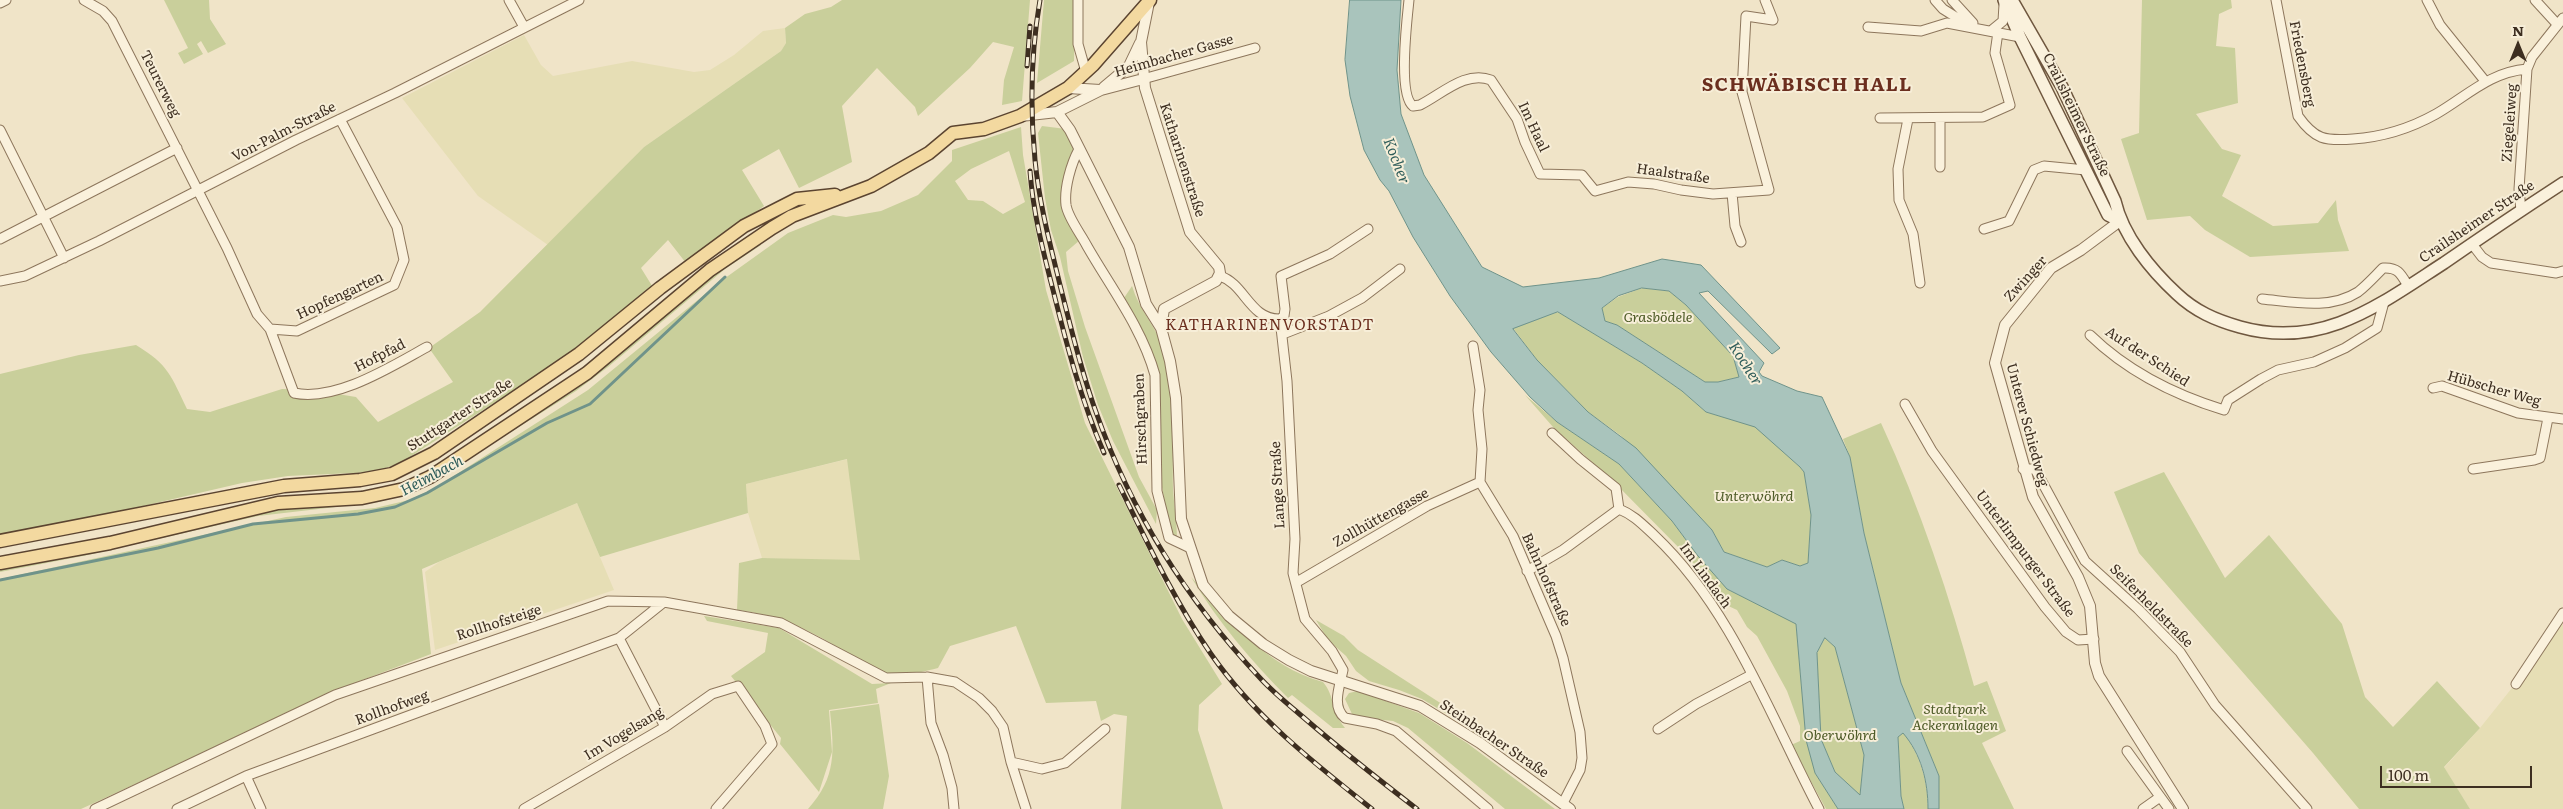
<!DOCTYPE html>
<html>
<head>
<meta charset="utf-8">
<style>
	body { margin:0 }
	#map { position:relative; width:2563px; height:809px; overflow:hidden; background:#f0e4c8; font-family:Literata,serif }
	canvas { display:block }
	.north { position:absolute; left:2493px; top:20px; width:50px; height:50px; -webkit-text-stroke:4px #f7eed8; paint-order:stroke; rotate:0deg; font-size:14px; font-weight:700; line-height:20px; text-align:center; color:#3d2e20 }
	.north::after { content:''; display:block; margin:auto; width:18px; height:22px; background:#3d2e20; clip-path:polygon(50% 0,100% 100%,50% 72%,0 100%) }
	.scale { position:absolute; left:2380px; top:766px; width:152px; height:22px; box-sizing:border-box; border:2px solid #3d2e20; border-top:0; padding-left:6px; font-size:15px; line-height:18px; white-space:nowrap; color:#3d2e20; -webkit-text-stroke:4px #f7eed8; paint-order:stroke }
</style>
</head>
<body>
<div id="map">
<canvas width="2563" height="809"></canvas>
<div class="north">N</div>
<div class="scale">100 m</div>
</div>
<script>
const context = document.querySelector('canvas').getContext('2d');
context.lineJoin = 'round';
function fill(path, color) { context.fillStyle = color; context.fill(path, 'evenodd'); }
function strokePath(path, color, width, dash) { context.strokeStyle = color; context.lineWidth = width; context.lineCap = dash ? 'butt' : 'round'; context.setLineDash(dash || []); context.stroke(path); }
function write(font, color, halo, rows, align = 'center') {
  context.font = font + ' Literata,serif'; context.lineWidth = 4; context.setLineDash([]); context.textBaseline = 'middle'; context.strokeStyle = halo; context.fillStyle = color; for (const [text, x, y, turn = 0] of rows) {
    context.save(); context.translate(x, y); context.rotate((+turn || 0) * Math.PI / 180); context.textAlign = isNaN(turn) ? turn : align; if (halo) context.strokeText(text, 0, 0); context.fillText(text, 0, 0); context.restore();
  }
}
fill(new Path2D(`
	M785,28L786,43L781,51L644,147L548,245L478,196L402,98L524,35L541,65L553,76L632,61L694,72L710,70L734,55L763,31Z
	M848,459L861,561L762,558L748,513L746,484Z
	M577,503L614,590L435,650L425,572L439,562Z
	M2563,624V809H2470L2444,768L2480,728Z`), '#e6deb5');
fill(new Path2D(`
	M164,0H209L210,19L226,44L208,53L201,41L197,44L203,54L184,64L178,53L188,48Z
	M842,0H1030L1022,101L1002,105L1004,80L1014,47L993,42L970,68L918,116L915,107L877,68L842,106L852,162L799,188L779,149L742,170L764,206L686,263L668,240L641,268L654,289L572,353L402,462L375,472L288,476L242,483L40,530L0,535V374L79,355L136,345C169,365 171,376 187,409L210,412L282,389L313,390L356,397L378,422L453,382L429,348L480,312L644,147L781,51L786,43L785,28L805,14L831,7Z
	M1044,0H1075L1074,61L1037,83Z
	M2142,0H2231L2232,8L2219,14L2216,46L2235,48L2238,103L2196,114L2222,149L2241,155L2222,196L2273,226L2318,223L2336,200L2338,220L2349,251L2250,257L2205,230L2190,216L2147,220L2121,139L2139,133Z
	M1042,126L1066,129L1075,148L1064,192L1080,240L1066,252L1068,271L1085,327L1139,477L1157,510L1156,524L1113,441L1098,405L1083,357L1060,257L1051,230L1045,198L1038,133Z
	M1021,127L1023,155L1046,290L1085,423L1182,619L1222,684L1199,705L1198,730L1223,809H1121L1127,716L1114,714L1101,721L1096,701L1046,703L1016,626L950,646L938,668C919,673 896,678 877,671C865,667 852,656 841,649C805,628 779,615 737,610L739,563L762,558L860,560L847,459L746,484L748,513L600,557L577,503L422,569L431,654L352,684L81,809H0V579L286,517L375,508L409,500L435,488L588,390L721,281L788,233L833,215L846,217L881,211L918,195L952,161V150ZM1009,151L1025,202L1003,214L983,201L968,200L955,181L971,169Z
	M759,242L761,245L725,269L608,367L576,391L425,486L379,502L258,516L88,555L0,572V568L257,511L355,503L448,470L723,266Z
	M1132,286C1139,310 1157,327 1164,351C1177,395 1172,444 1173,489C1174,506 1177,522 1177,539L1171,537L1158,465L1160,388L1158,372L1151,349L1124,298Z
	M1642,288L1669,291L1686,305L1733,356L1739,377L1718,382H1705L1617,325L1605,321L1602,308L1618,297Z
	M1558,312L1642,363L1682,391L1706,412L1755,426L1800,467L1804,472L1811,515L1808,563L1800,566L1782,560L1767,567L1724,552L1712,530L1620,435L1588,412L1537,360L1513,328Z
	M1525,395L1557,422L1619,464L1672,521L1695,552L1688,557L1613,481L1553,427Z
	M1881,423C1920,507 1950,597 1974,686L1987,681L2006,731L1982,743L2014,809H1939V776L1901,683L1864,533L1850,457L1843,439Z
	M2164,472L2225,578L2269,535L2342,624L2365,697L2393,727L2437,681L2480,728L2444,767L2470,809H2359L2313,753L2139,553L2114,492Z
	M1698,556L1731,591L1796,623L1802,691L1815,773L1838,809H1826L1791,745L1800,741V726L1787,691L1757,636L1747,627L1737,610L1722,603L1691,561Z
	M1191,577C1229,618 1266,667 1323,682C1335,696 1331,711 1345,728H1333L1292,695L1288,698C1251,661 1218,622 1191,577Z
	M704,616L779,628L872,684L891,683L876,689L878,703L829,710L832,752L819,792L780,744L781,738L731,676L765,652L768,633L707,621Z
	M1316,620L1344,636L1358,650L1473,724L1476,734L1462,723L1422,699L1399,690L1369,681L1356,671L1346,656L1328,640Z
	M1825,638L1835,647L1864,755L1860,796L1835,772L1821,739L1817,653Z
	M1358,691L1419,713L1467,743L1555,809H1505L1408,728L1393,721L1364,718L1352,714L1345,699L1349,693Z
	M879,704L889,776L883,809H808C837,777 834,751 830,711Z
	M1903,732C1920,755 1928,781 1928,809H1904L1901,796L1898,737Z`), '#c9cf9b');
const water = new Path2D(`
	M1350,0H1401L1397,70L1401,114L1424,175L1482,267L1523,287L1599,278L1662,259L1701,265L1780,348L1772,354L1708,291L1699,293L1764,363L1759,372L1762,376L1797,391L1822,397L1850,457L1864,533L1901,683L1939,776V809H1928C1928,781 1921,754 1903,733L1898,737L1901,796L1904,809H1838L1815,773L1806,740L1796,624L1727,589L1698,556L1672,521L1619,464L1557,422L1530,397L1491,352L1450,296L1413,237L1389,191L1380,180L1364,150L1350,96L1345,60ZM1642,288L1669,291L1686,305L1733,356L1739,377L1718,382H1705L1617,325L1605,321L1602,308L1618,296ZM1558,312L1642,363L1682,391L1706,412L1755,427L1800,467L1804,472L1811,515L1808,563L1800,566L1782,560L1767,567L1724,552L1712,530L1636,448L1588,412L1537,360L1513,329ZM1825,638L1835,647L1864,755L1860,795L1835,772L1821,739L1817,653Z`);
fill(water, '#a9c4bc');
strokePath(water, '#6f938a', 1);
strokePath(new Path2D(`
	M0,580L158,548L253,524L358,514L395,507L427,493L547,423L590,404L725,277`), '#6f938a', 3);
const minor = new Path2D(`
	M84,0L103,11L112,21L227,248L257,314L270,329L297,331L394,285L404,260L397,227L340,119
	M509,0L524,27
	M1078,0V44L1086,72
	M1409,0C1407,19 1398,95 1413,106L1420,105C1442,94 1466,70 1491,80L1517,119L1525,142L1540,174L1582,175L1595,191L1628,182L1654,184L1681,190L1713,194L1769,190L1742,92L1746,16L1773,20L1765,0
	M1935,0L1943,9L1967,24
	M1952,0L1973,23
	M2276,0L2298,116C2315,140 2325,141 2353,139C2383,137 2411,128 2436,114C2467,96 2490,72 2527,69
	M2427,0L2440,25L2485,81
	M2535,0L2557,24
	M0,3L6,0
	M1868,27L1921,31L1947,23L2020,37
	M1992,30L2003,21L2004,4
	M1143,79L1255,48
	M1880,118L1983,117L2010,105L1995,53L1998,32
	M1908,119L1898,169L1899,200L1913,234L1920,283
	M0,130L64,258
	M1079,149C1071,164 1064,188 1066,205C1068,218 1081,234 1087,246C1111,288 1142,328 1155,375L1157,491L1169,538L1188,547
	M1940,167V119
	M1732,193L1735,226L1741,242
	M2521,211L2519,189L2527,69L2532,57L2563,18
	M1984,229L2009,221L2034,170L2044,166L2086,170
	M0,239L177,148
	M2472,244L2482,257L2491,263L2556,273L2563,271
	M1220,276C1245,284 1250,320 1280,319
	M0,281L25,276L99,241L296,140L395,93L579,0
	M2262,299C2294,302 2330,310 2358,292C2367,285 2375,276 2383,268C2398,267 2401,274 2408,286
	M1280,319L1287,381L1295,539L1293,573L1305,619L1332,651L1343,670C1340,685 1331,707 1345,718L1377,724L1396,731L1488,809
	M1280,319L1284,316L1285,309L1281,276L1330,254L1368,229
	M270,329L294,393C336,402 392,366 427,347
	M1283,334L1329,316L1362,298L1400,269
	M2090,335C2127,371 2175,395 2224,410L2228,400L2261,379L2278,370L2314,362L2345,348L2377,328L2384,302
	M1473,346L1480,390L1478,410L1482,449L1480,482L1513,536L1556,636L1563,658L1580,732L1582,758L1580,770L1563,803
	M2433,388L2442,386L2518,413L2563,419
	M1905,404L1932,451L2045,607L2066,632L2078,640L2094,639
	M1552,433L1580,459L1616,488L1619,509
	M2023,469H2035L2085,561L2138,609L2180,652L2215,705L2307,809
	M2473,469L2534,460L2540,458L2548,418
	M1619,509C1634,515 1643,525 1655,536C1732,609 1770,716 1819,809
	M1527,571L1563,550L1619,509
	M1297,582L1427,506L1480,482
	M619,638L665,727
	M927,677L931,723L943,755L952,788L954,809
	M2516,684L2563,613
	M1658,729L1696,704L1751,675
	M2127,751L2169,809
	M1011,762L1042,769L1065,763L1105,729
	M246,776L261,809
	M95,809L335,695L608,601L664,602L781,623L886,678L927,677L955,682L979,698L992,711L1003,727L1011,762L1026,809
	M177,809L246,776L619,638L664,602
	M524,809L665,727L712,694L738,686L765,726L772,744L716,809
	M2143,809L2160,797`);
const tertiary = new Path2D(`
	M1149,2L1141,42L1145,88L1190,232L1219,267L1220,273L1216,281L1164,309L1161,328
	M1104,87L1129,66L1140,43
	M1068,88L1100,90
	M1057,112L1070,130L1129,247L1146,304L1161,328L1170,361L1176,398L1181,519L1203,585L1229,616L1263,644L1289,660L1311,671L1420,706L1480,743L1570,809
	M1021,116L1057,112L1101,90L1143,79
	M2120,221L2081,250L2051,268L2005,325L1995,363L2033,497L2078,577L2090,606L2095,663L2099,676L2183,809`);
const secondary = new Path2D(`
	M2004,0L2020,37L2108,215L2120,221
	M2012,0L2062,87L2115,201C2123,236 2151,270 2177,294C2195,311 2215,320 2240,327C2322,350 2379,305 2444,263C2483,236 2523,209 2563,183`);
const primary = new Path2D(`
	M0,541L284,486L360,480L392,474L434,453L579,354L660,288L744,226L797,199L835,195
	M0,563L110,543L278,503L362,498L404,489L430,477L587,373L710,270L772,228L792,216L871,186L929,153L953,133L984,129L1020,116L1068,88L1093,65L1150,0`);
strokePath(minor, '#8d765c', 11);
strokePath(tertiary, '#8d765c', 12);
strokePath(secondary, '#6f573f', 14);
strokePath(primary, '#5b4430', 15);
strokePath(minor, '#faf1dc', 9);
strokePath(tertiary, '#faf1dc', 10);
strokePath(secondary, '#faf1dc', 11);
strokePath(primary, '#f3d9a0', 12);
const rail = new Path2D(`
	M1040,0C1031,52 1030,108 1035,160C1039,202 1050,244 1060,285C1071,328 1081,371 1096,412C1131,512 1189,603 1261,679C1274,693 1289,705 1303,717C1340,749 1378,779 1417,809
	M1027,66L1030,26
	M1030,171C1033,212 1043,251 1053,290C1067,346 1081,400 1104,453
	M1119,485C1147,542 1175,602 1211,654C1254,716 1314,763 1372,809`);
strokePath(rail, '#3d2e20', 5);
strokePath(rail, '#f7eed8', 3, [9]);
write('14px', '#3d2e20', '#f7eed8', [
	["Heimbacher Gasse",1174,56,-16],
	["Friedensberg",2302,64,79],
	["Teurerweg",160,84,63],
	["Crailsheimer Straße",2076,115,64],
	["Ziegeleiweg",2510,123,-86],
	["Im Haal",1533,127,65],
	["Von-Palm-Straße",284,132,-27],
	["Katharinenstraße",1182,160,72],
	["Haalstraße",1673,174,8],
	["Crailsheimer Straße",2477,222,-34],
	["Zwinger",2026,279,-48],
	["Hopfengarten",340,296,-25],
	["Hofpfad",380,356,-27],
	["Auf der Schied",2147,357,33],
	["Hübscher Weg",2494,389,16],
	["Stuttgarter Straße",460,415,-33],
	["Hirschgraben",1141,419,-92],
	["Unterer Schiedweg",2027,425,75],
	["Lange Straße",1278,485,-93],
	["Zollhüttengasse",1381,518,-29],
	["Unterlimpurger Straße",2025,554,53],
	["Im Lindach",1705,576,54],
	["Bahnhofstraße",1546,580,66],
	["Seiferheldstraße",2151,606,45],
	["Rollhofsteige",499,623,-18],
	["Rollhofweg",392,708,-20],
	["Im Vogelsang",624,734,-31],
	["Steinbacher Straße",1494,739,34]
]);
write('italic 14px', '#4d5a26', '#f7eed8', [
	["Grasbödele",1658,318],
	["Unterwöhrd",1754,497],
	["Stadtpark",1955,710],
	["Ackeranlagen",1955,726],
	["Oberwöhrd",1840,736]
]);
write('italic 15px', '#2f5d5a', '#f7eed8', [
	["Kocher",1396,161,69],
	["Kocher",1745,364,57],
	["Heimbach",432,476,-28]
]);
context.letterSpacing = '1px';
write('15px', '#6b2e1e', '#f7eed8', [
	["KATHARINENVORSTADT",1270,326]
]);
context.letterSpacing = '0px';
context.letterSpacing = '1px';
write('bold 19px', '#6b2e1e', '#f7eed8', [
	["SCHWÄBISCH HALL",1807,85]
]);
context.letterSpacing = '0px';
</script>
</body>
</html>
